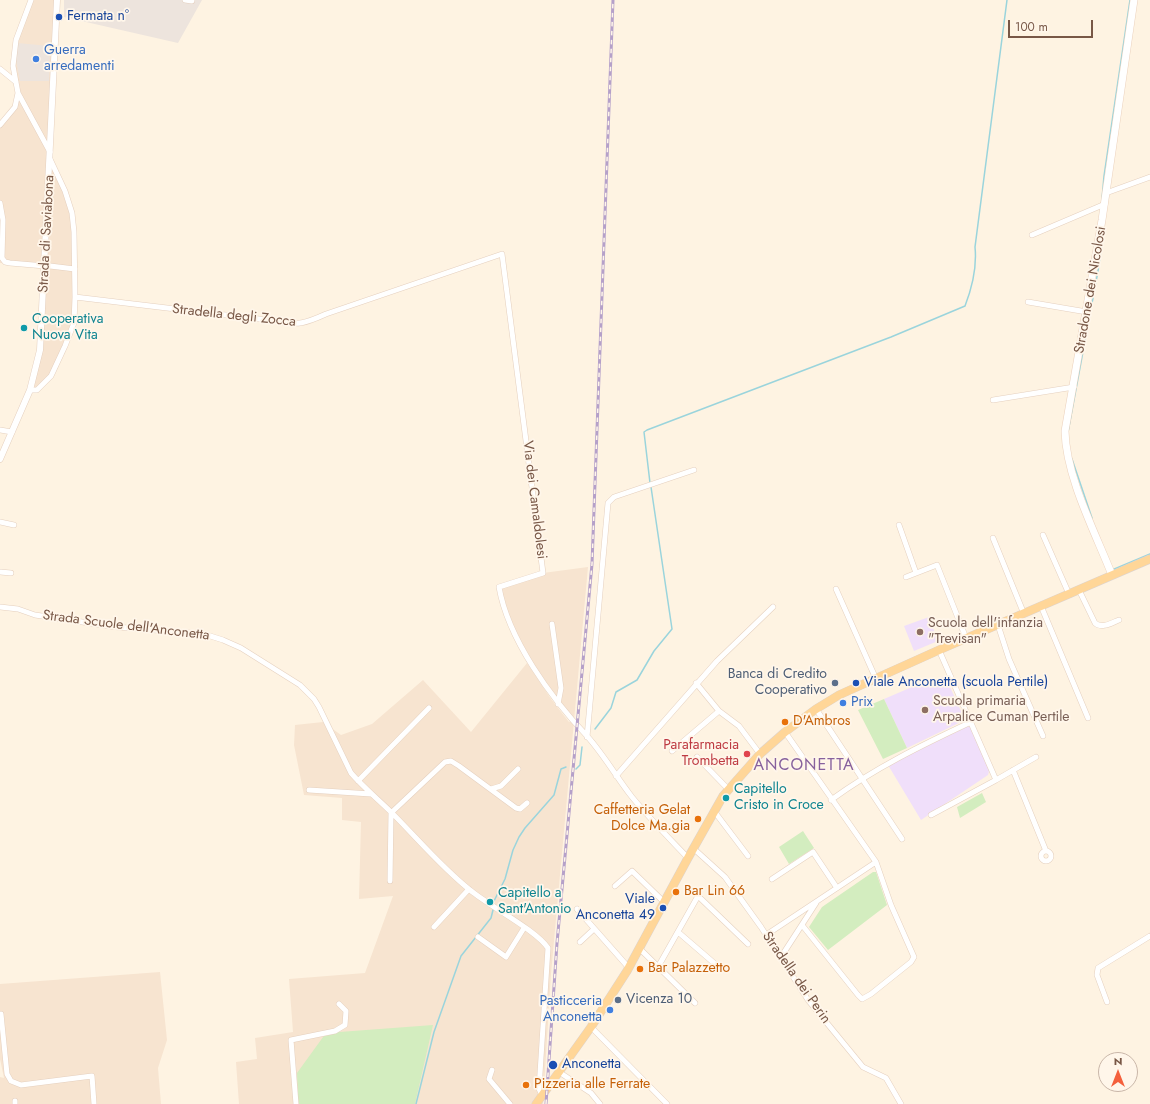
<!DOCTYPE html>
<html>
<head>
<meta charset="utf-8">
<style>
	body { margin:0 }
	#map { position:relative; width:1150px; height:1104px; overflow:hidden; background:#fef3e2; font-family:Jost,sans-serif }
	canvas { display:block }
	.north { position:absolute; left:1098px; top:1052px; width:40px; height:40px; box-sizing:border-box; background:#fff6ea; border:1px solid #c9b6a8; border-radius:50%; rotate:0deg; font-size:11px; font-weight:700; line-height:16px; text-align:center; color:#785746 }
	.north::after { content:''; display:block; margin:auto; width:14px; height:18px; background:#f4603c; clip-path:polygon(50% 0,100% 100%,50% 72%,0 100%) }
	.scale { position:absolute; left:1008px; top:20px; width:85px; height:18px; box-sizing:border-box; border:2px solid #785746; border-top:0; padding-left:5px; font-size:12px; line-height:14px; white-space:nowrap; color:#785746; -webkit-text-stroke:3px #fff6ea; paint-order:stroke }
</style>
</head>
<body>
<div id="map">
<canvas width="1150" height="1104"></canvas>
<div class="north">N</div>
<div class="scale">100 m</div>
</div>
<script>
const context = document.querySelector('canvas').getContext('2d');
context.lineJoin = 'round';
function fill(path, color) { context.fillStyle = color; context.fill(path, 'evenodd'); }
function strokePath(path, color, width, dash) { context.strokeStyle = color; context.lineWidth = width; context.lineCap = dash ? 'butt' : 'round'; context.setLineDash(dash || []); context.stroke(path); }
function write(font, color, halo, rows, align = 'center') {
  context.font = font + ' Jost,sans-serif'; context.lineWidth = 3.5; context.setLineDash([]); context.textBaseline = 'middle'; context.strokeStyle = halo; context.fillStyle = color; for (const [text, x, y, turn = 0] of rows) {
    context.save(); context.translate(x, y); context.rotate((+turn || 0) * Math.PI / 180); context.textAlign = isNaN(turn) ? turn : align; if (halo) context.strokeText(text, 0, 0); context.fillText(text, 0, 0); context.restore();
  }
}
fill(new Path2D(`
	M31,0H57L50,159L72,213L74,323L51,376L37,390H30L40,350L45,266L0,263V125L9,115L18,93L13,66L16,40Z
	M588,567L551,974L543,1104H239L236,1062L257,1059L255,1038L293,1032L289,979L365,973L393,896L359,899L361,822L342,820V798L304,795L294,745L295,725L323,722L341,735L372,724L423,680L471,732L527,663L551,699L569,722L573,721L517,640L499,587L543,573Z
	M160,972L167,1040L158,1068L161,1104H0V1077L4,1078L0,1059V984Z`), '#f7e4d0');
fill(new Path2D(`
	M64,0H202L178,43L64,17Z
	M17,43L50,46L49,81H20L16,60Z`), '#ede4dd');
fill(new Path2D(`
	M929,617L938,641L914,651L904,626Z
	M945,676L965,720L907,748L884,699L926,681L928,684Z
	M968,726L971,727L990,767L988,775L921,820L888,765Z`), '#f0dffa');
fill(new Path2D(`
	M884,699L907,748L883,759L858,710Z
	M982,793L986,802L960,818L957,807Z
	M803,831L814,848L789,864L779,847Z
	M873,872H876L887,905L828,950L809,927L822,907Z
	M433,1025L415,1104H298L297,1073L326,1033Z`), '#d3edbf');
strokePath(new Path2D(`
	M1102,199L1104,176L1130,0
	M1068,432L1098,271L1104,231
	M1072,459L1092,518
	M650,483L644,432L647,430L891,337L965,306C972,288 977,267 975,247L1007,0
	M1112,570L1150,554
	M595,729L611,708L616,692L637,680L654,651L672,629L651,487
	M576,769L580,765L582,747
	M494,901L505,879L513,850L519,837L525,828L554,795L561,769L566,767
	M416,1104L434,1032L461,956L491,918L493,910`), '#9ad4dc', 1.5);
const minor = new Path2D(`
	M185,0L192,1
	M0,69L16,82
	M18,93L50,152
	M0,125L15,107L18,93L13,66L16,40L31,0
	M1106,193L1150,177
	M0,203L3,220L2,258L5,262L10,263L45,266
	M1032,235L1105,204
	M50,266L75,269
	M75,297L276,321C298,326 306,323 326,314L502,254L543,573L499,587C508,639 551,698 587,736C604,755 617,778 632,797C649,818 669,838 688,858
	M1028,302L1087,312
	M30,390H37L51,376L65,346L74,323L75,297L74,232L72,213L65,191L50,159
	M993,400L1074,387
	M0,430L12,432
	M0,522L14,525
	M899,525L916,573
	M1043,535L1069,594
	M993,538L1024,614
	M0,572L11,573
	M906,577L937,565L966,638
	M836,589L876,679
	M1079,590L1095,623C1102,629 1111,623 1119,620
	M1041,606L1088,718
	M0,607L18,609L35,615L116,627L204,634L223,640L241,648L300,685L314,699L319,707L351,773C364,788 379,800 392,813C418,839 441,867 470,890C489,906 536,930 548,948L539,1089L542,1095
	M552,624L561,688L558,704
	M998,625L1009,659L1043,736
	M696,683L719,711
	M816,709L902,839
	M785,732L876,862L891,905L914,957L911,962L871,994L862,999L858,995L802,925
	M587,737L608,503L614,497L694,470
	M672,751L719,711L739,726L760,754
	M697,757L728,789
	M1013,770L1046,851
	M616,776L717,661L773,607
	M996,780L1036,757
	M358,781L429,708
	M491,789L501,786L518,769
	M309,790L371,794
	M831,800C875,768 922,745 971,722
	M714,811L748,856
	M931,815L996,780L939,650
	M693,848L725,877L761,927L808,1000L863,1067L886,1078L901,1104
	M1041 856a5 5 0 1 1 10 0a5 5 0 1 1-10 0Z
	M772,879L813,852L837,888
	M390,881L391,813L445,762L451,761L459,766L516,808L520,809L527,803
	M615,886L632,871L664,902
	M577,909L629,968
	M434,927L469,889
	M678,932L721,969
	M766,935L876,862
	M478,937L506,957L524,928
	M580,942L594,929
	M640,949L695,1003
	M781,957L816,903
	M658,967L698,896L748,944
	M1107,1002L1097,975L1098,968L1150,936
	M1,1014L7,1074L11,1081L21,1085L92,1076L94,1104
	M591,1027L667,1104
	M492,1070L489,1079L510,1104
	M559,1072L591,1093L600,1104
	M15,1101V1104
	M296,1104L291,1040L335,1031L345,1025L346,1011L339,1004`);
const tertiary = new Path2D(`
	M0,459L30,390L40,350L57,0`);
const secondary = new Path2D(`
	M1112,575C1095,532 1066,477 1065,431L1102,220L1134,0`);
const primary = new Path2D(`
	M536,1104L591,1027L627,971L688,858L723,796L760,754L785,732L816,709L839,695L939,650L1150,559`);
strokePath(minor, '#e5d0bf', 6);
strokePath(tertiary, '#e5d0bf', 7);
strokePath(secondary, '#ebd1bc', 8);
strokePath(primary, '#dcd3cf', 9);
strokePath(minor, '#fff', 5);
strokePath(tertiary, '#fff', 6);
strokePath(secondary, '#fff', 7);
strokePath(primary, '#ffd698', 8);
const rail = new Path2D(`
	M546,1104L557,943L592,564L613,0`);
strokePath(rail, '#b5a0c9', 3);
strokePath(rail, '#fff6ea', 1.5, [4.5]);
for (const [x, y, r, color] of [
	[59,17,4,"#1a4fb4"],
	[36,59,4,"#3f7fe0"],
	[24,328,4,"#0f9aa8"],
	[920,632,4,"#8d6e63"],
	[835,683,4,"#5c6f8a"],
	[856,683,4,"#1a4fb4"],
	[843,703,4,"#3f7fe0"],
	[925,710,4,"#8d6e63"],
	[785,722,4,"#e8710a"],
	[747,754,4,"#e0444e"],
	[726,798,4,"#0f9aa8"],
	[698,819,4,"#e8710a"],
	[676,892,4,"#e8710a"],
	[490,902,4,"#0f9aa8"],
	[663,908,4,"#1a4fb4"],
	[640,969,4,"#e8710a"],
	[618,1000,4,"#5c6f8a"],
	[610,1010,4,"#3f7fe0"],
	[553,1065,5,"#1a4fb4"],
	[526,1085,4,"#e8710a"]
]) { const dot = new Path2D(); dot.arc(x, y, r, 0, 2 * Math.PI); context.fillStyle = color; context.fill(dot); strokePath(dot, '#fff6ea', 1.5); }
write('14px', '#164399', '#fff6ea', [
	["Fermata n°",67,17],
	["Viale Anconetta (scuola Pertile)",864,683],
	["Viale",655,900,"right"],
	["Anconetta 49",655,916,"right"],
	["Anconetta",562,1065]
], 'left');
write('14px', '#366cbe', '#fff6ea', [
	["Guerra",44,51],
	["arredamenti",44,67],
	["Prix",851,703],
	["Pasticceria",602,1002,"right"],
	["Anconetta",602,1018,"right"]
], 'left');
write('14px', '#785746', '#fff6ea', [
	["Strada di Saviabona",47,234,-87],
	["Stradone dei Nicolosi",1091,290,-80],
	["Stradella degli Zocca",234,316,6],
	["Via dei Camaldolesi",534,500,83],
	["Strada Scuole dell'Anconetta",126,626,7],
	["Stradella dei Perin",796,978,55]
]);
write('14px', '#0d838f', '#fff6ea', [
	["Cooperativa",32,320],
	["Nuova Vita",32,336],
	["Capitello",734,790],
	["Cristo in Croce",734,806],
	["Capitello a",498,894],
	["Sant'Antonio",498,910]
], 'left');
write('14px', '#785e54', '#fff6ea', [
	["Scuola dell'infanzia",928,624],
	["\"Trevisan\"",928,640],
	["Scuola primaria",933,702],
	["Arpalice Cuman Pertile",933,718]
], 'left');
write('14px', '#4e5e75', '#fff6ea', [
	["Banca di Credito",827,675],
	["Cooperativo",827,691],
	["Vicenza 10",626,1000,"left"]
], 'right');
write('14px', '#c56008', '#fff6ea', [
	["D'Ambros",793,722],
	["Caffetteria Gelat",690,811,"right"],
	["Dolce Ma.gia",690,827,"right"],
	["Bar Lin 66",684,892],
	["Bar Palazzetto",648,969],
	["Pizzeria alle Ferrate",534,1085]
], 'left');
write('14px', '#be3a42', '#fff6ea', [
	["Parafarmacia",739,746],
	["Trombetta",739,762]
], 'right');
context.letterSpacing = '1px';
write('16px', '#87619d', '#fff6ea', [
	["ANCONETTA",804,766]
]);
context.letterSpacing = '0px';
</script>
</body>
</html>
